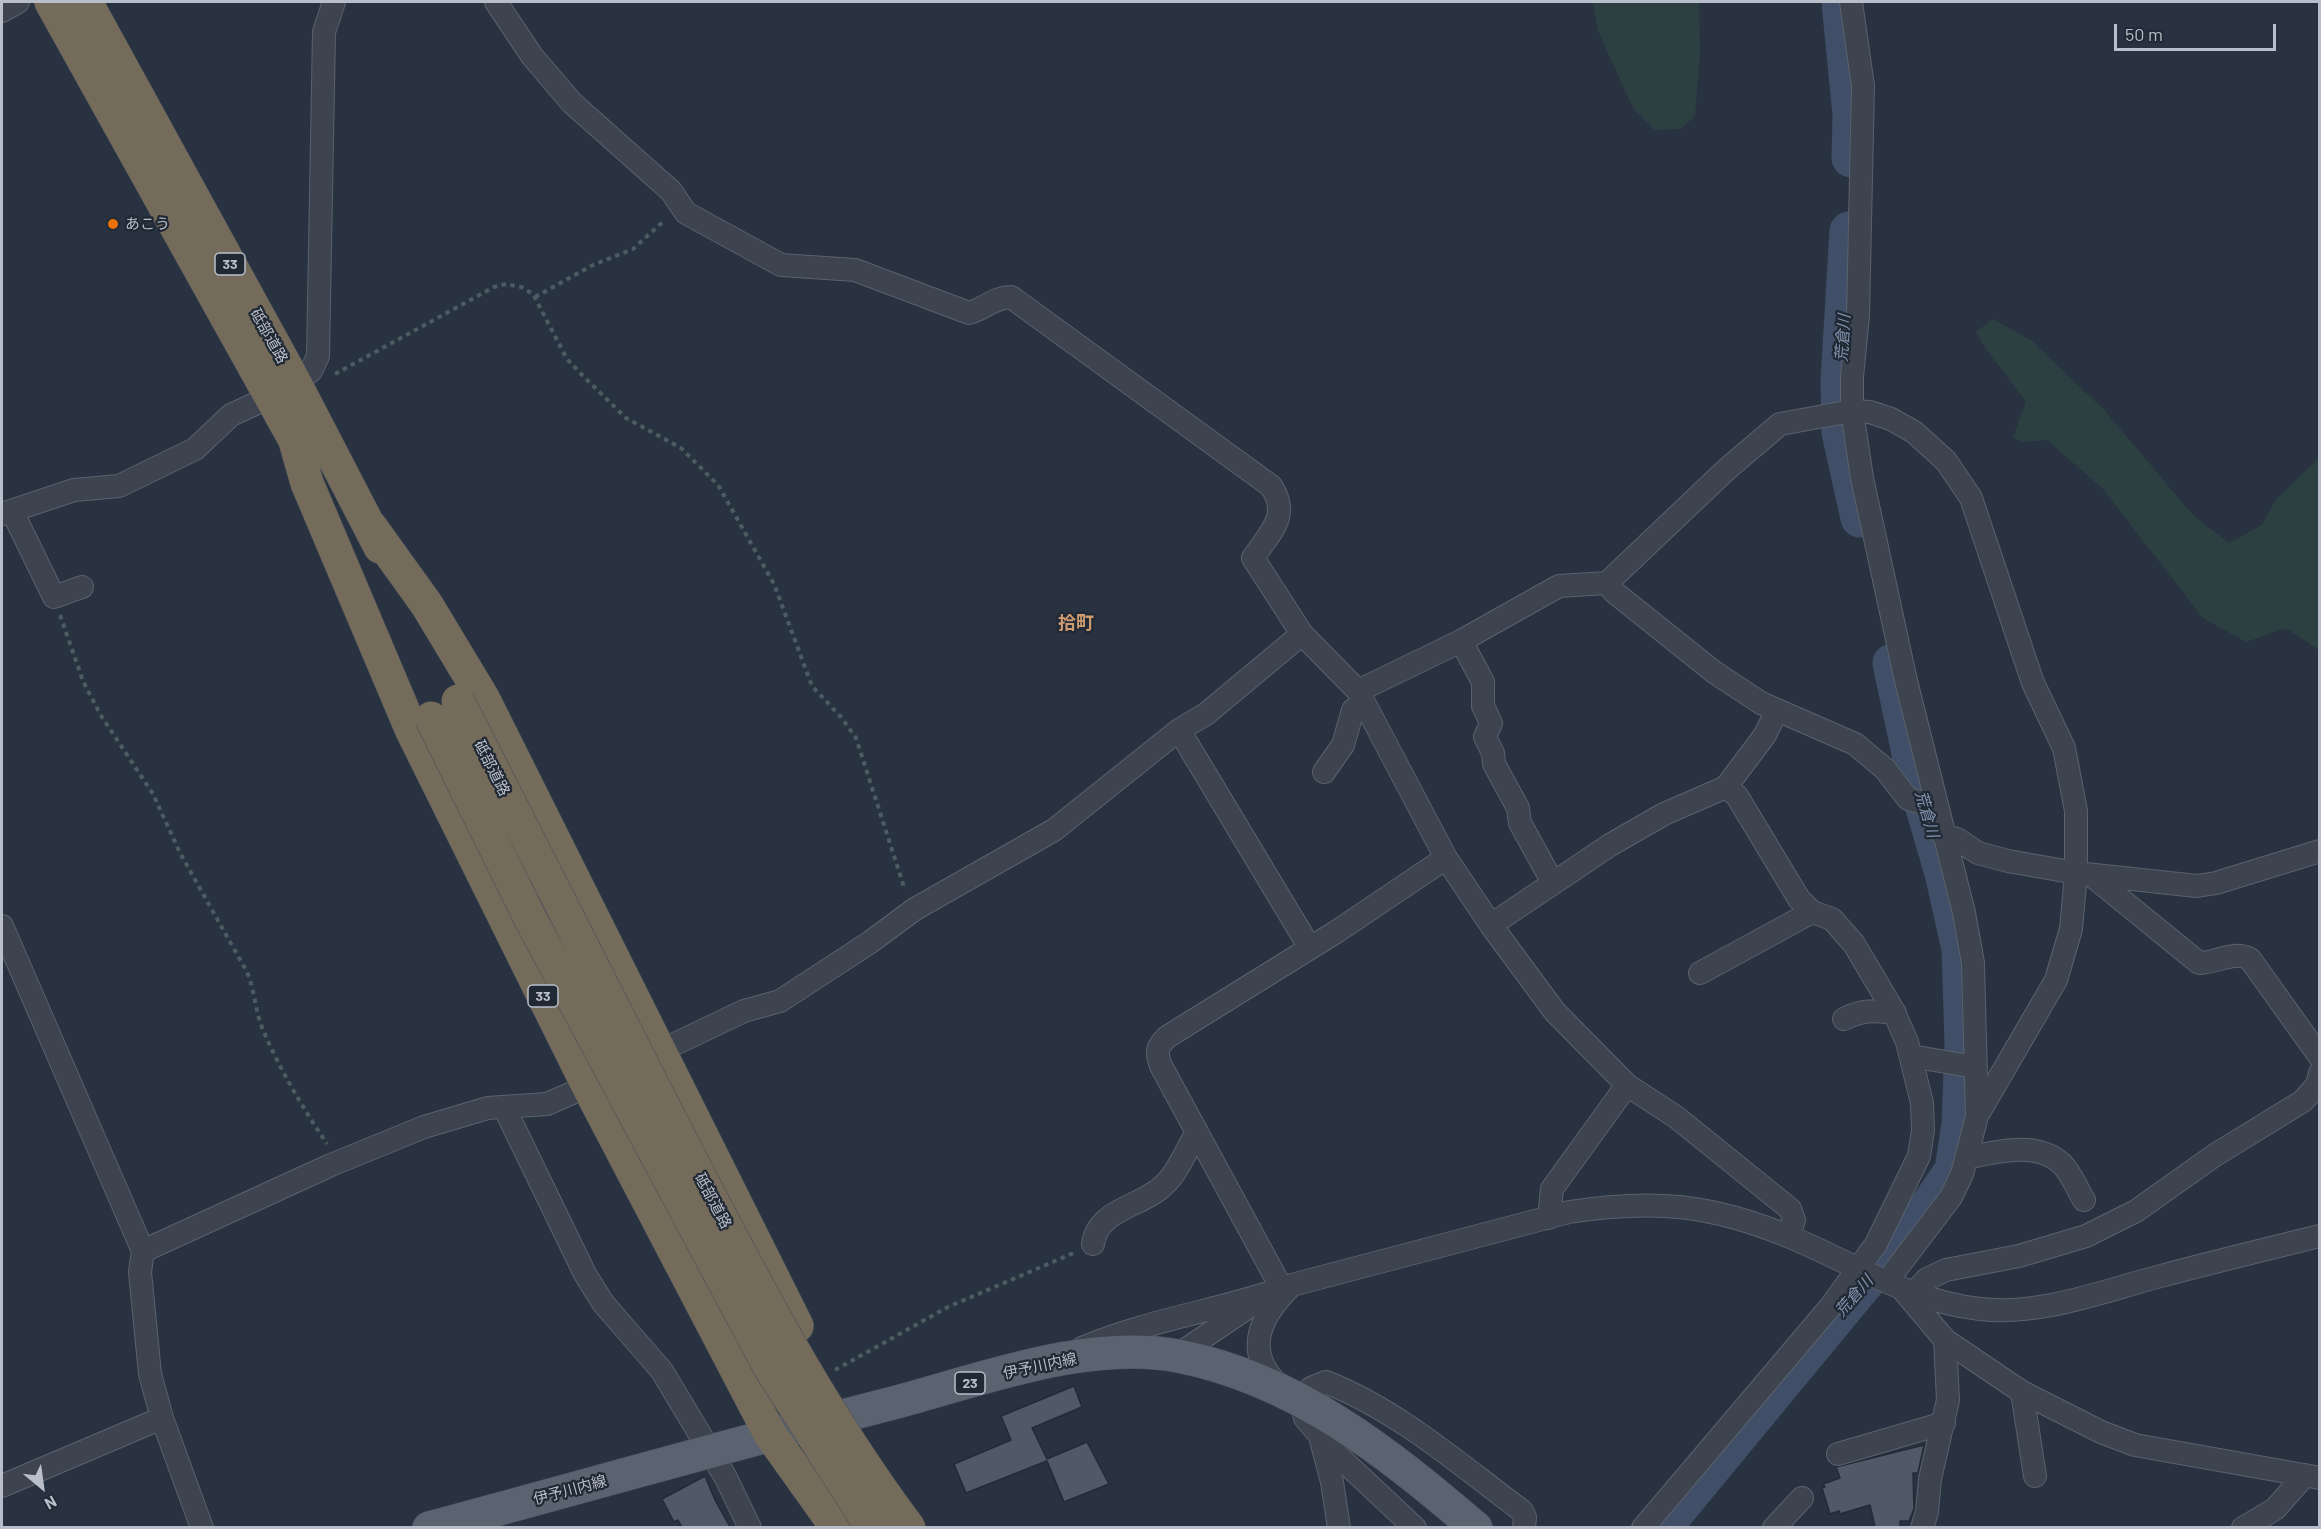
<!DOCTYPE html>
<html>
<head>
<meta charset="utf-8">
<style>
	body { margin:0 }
	#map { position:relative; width:2321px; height:1529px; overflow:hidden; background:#293240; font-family:Barlow,sans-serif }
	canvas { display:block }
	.frame { position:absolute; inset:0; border:3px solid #b9bfca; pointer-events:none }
	.north { position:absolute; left:12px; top:1457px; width:60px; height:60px; -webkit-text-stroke:4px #212935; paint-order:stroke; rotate:151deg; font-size:16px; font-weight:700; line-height:24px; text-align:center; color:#b9bfca }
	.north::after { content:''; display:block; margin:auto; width:21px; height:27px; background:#b9bfca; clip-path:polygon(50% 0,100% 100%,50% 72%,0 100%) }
	.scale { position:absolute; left:2114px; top:24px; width:162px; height:27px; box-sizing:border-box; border:3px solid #b9bfca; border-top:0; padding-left:8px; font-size:18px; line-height:21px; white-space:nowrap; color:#b9bfca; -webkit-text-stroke:4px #212935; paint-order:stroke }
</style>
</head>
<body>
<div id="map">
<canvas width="2321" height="1529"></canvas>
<div class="frame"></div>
<div class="north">N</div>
<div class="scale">50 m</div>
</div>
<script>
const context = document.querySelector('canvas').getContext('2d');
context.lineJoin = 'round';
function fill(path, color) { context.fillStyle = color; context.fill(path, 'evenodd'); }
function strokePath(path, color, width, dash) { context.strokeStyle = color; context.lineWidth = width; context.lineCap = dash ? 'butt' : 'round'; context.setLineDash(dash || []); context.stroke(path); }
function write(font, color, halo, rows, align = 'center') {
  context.font = font + ' Barlow,"Noto Sans JP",sans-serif'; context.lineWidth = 4.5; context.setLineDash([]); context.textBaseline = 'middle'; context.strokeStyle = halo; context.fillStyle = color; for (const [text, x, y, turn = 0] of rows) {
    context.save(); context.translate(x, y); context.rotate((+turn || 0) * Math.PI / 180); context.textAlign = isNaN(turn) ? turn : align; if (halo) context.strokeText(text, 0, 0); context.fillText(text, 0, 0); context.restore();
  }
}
fill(new Path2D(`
	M1593,2H1699L1700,55L1695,116L1681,129L1655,130L1633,108L1598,31Z
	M1993,319L2032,341L2104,410L2193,515L2229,543L2262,525L2276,499L2319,458V650L2286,628L2246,642L2203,618L2102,488L2047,440L2023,442L2013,437L2026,402L1986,349L1976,332Z`), '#2c4042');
strokePath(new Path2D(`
	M1841,2L1852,115L1851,158
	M1849,231L1840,381L1841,432L1860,518
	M1662,1528L1860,1288L1917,1225L1954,1170L1961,1124L1964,1044L1961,949L1944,873L1916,777L1892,663`), '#404f67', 39);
const building = new Path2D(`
	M1074,1386L1082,1407L1032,1428L1047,1459L1087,1442L1109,1484L1064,1502L1047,1461L966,1493L954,1464L1011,1440L1001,1416Z
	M1924,1445L1918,1473H1913L1914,1509L1909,1521H1900V1527H1875L1870,1505L1840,1514L1839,1511L1830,1514L1822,1488L1825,1487L1823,1484L1840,1478L1836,1467Z
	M705,1476L715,1500L730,1527H682L678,1520L674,1522L662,1499Z`);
fill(building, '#4f5968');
strokePath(building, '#232b37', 1.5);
const street = new Path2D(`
	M496,2L532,56L572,103L671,191L686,213L781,265L855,270L969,313C984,309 995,297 1011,297L1271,486C1291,516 1270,532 1253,558L1302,634L1358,691L1446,858L1493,928L1555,1012L1627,1085L1676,1117L1790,1209L1794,1220L1789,1236
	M1851,2L1863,86L1858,315L1852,377V411L1862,478L1906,681L1964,913L1973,963L1977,1116
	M2,11L18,2
	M12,511L54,597L82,587
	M2,514L74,490L119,486L195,449L231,415L270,397L311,371L318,356L324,32L334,2
	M1607,583L1614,592L1714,672L1761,703L1855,744L1885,769L1908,799L1936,806
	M1461,641L1483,682V706L1491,723L1485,737L1493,753L1494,764L1518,808L1520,823L1553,883
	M1358,691L1461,641L1559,586L1607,583L1727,469L1780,424L1852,411L1870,412L1891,419L1914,432L1946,461L1971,498L2033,683L2064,748L2076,811V873L2071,929L2056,980L1977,1116L1962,1174L1951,1197L1887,1281
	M1179,730L1310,948
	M1324,772L1343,745L1353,710L1364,702
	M1943,835L1957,839L1978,853L2008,861L2076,873L2197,886L2216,883L2320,851
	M2091,875L2199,963C2217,963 2233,950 2250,959L2320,1057
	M1491,925L1610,845L1664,814L1726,787L1765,735L1777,710
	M2,926L143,1251L140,1272L150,1374L162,1418L202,1528
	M1700,973L1812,912
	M1844,1019C1861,1010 1875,1010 1895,1013
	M658,1052L744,1011L780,1001L869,943L915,909L1054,830L1179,730L1206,714L1302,634
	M1911,1056L1975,1067
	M504,1107L585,1274L603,1303L662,1371L726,1478L750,1528
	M1966,1158C1995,1152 2037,1140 2062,1164C2071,1173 2077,1189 2084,1200
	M1549,1218L1552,1189L1627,1085
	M1093,1244C1098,1208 1143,1207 1165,1184C1179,1171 1187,1148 1197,1132
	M143,1251L331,1165L424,1127L488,1108L547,1104L588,1086
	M1282,1289L1161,1066C1156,1052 1156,1048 1167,1037L1336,932L1446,858
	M1903,1290L1945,1340L2022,1392L2101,1432L2135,1445L2320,1478
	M1914,1293L1927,1279L1946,1270L2019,1256L2086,1236L2136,1211L2215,1155L2303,1101L2317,1085L2320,1073
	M1082,1348C1150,1319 1223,1310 1292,1285L1569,1212C1653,1199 1711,1204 1790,1237C1853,1263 1911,1302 1980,1309C2040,1316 2103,1291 2161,1276C2214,1262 2267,1249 2320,1236
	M1176,1356L1253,1304
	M1282,1388C1243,1355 1258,1319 1289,1288
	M2022,1392L2035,1476
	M1321,1440L1332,1482L1339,1528
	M1838,1454L1944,1423
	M2,1486L162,1418
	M1415,1528L1334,1452L1305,1418L1301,1399L1311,1388L1326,1382C1399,1411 1459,1464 1522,1511L1525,1517L1524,1528
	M1643,1528L1831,1306L1876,1244L1919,1156L1923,1130L1922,1103L1907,1042L1893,1010L1854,944L1832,919L1812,912L1799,899L1737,796L1726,787
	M1774,1528L1802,1498
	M1922,1528L1927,1512L1930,1479L1948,1400L1945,1340
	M2243,1528L2275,1509L2305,1475`);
const primary = new Path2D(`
	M429,1528C585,1486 740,1442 897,1402C983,1379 1088,1339 1178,1356C1296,1379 1387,1452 1476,1528`);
const highway = new Path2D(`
	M51,2L306,460
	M86,2L295,383L380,547
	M295,441L307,483L412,731L588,1086L770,1434L837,1528
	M371,527L427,605L483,698L797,1326`);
strokePath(street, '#5a626d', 24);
strokePath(primary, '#464d59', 34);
strokePath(highway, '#474f5a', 34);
strokePath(new Path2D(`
	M535,297L593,265L633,249L665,220
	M335,374L494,287L506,284L521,287L533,294L567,359L582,375L626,418L681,448L718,485L774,584L812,686L841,717L856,738L905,890
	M60,615L83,681L100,714L153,794L180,853L247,972C255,991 255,1011 263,1030C280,1070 303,1108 327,1144
	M835,1370L948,1307L1076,1252`), '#4b5d60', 4, [4.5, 4.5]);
strokePath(street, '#3d4450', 22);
strokePath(primary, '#5b6370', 33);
strokePath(highway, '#756b5a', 33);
const highwayBridge = new Path2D(`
	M458,701C528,841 599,980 670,1119C742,1259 814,1401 909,1528
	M431,718L531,920L770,1368L872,1528`);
strokePath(highwayBridge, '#474f5a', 34, []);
strokePath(highwayBridge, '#756b5a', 33);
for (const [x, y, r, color] of [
	[113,224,6,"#e8710a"]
]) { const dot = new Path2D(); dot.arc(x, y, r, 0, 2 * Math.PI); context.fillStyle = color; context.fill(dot); strokePath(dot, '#212935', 2); }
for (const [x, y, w] of [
	[230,264,30],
	[543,996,30],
	[970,1383,30]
]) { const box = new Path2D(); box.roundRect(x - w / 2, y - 11, w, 22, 4.5); context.fillStyle = '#212935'; context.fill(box); strokePath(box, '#b9bfca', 1.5); }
write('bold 14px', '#b9bfca', null, [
	["33",230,264],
	["33",543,996],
	["23",970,1383]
]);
write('15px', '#b9bfca', '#212935', [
	["あこう",125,224]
], 'left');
write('15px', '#b9bfca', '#212935', [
	["砥部道路",269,336,61],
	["砥部道路",492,768,63],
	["砥部道路",713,1201,62],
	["伊予川内線",1040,1366,-12],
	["伊予川内線",570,1490,-15]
]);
write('italic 16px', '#8495af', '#212935', [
	["荒倉川",1843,338,-86],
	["荒倉川",1927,814,74],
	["荒倉川",1854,1296,-49]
]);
write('bold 18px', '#cd9b71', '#212935', [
	["拾町",1076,623]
]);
</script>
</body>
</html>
